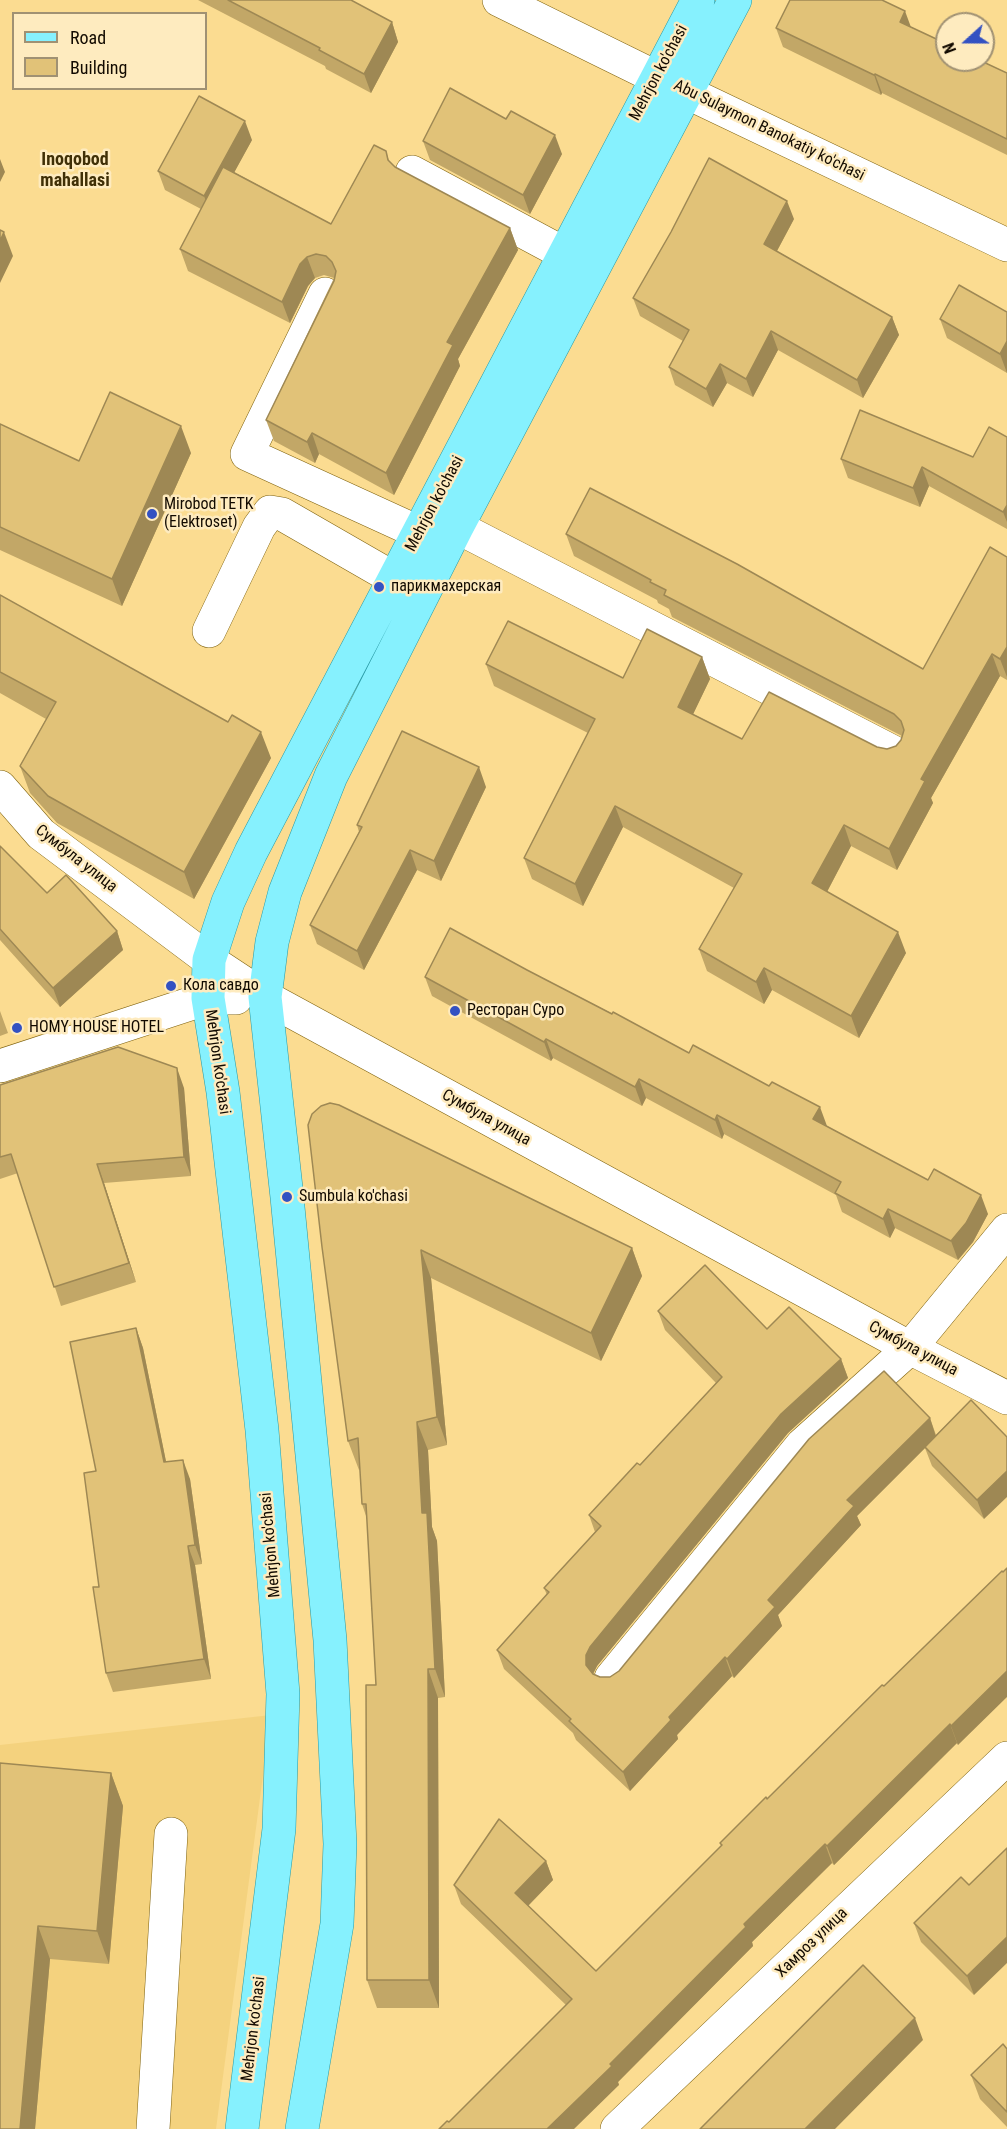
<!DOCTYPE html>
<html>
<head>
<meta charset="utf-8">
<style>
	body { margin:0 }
	#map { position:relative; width:1007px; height:2129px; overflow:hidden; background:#fbdc91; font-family:"Roboto Condensed",sans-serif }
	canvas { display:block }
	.legend { position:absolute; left:12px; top:12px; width:195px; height:78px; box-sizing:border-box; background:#feebbf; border:2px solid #a09173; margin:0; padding:8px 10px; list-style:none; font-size:18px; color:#120a00 }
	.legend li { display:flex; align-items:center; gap:12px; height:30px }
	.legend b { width:30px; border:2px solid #a09173 }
	.north { position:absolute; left:935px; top:12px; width:60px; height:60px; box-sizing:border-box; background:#feebbf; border:2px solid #a09173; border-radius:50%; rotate:249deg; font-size:16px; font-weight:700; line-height:24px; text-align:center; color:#120a00 }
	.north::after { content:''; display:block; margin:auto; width:21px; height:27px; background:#3351c2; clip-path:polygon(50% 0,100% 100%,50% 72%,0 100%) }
</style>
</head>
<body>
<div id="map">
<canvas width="1007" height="2129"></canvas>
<ul class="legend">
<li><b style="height:8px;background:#86f1fe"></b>Road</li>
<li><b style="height:16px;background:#e1c278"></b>Building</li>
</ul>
<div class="north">N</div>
</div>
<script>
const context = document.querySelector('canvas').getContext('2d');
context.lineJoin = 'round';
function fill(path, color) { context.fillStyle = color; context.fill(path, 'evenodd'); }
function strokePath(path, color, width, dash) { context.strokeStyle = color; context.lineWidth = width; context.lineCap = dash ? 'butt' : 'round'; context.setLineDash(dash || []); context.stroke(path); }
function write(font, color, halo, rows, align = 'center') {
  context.font = font + ' "Roboto Condensed",sans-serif'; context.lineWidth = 5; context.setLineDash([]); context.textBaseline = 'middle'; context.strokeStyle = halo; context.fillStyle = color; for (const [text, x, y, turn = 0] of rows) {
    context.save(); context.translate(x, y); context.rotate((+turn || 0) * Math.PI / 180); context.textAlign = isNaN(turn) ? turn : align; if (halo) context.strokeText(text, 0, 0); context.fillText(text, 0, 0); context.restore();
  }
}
fill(new Path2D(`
	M271,1715L216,2129H0V1745Z`), '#f4d27e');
const minor = new Path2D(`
	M499,0L686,92L1007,245
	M412,172L565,254
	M325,294L247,454L420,533
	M457,527L893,752
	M209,631L259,527L270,512L282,514L395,579
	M0,787L41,834L209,960L265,997L910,1348L1007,1398
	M0,1066L208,998H236
	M611,1678L802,1445L910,1348L1007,1230
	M153,2129L171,1834
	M617,2129L1007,1758`);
const major = new Path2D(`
	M242,2129L279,1829L283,1694L262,1430L223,1092L208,998L209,960L228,902L251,852L698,0
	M302,2129L337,1924L340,1844L330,1640L287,1197L265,997L272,942L285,892L331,776L457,527L735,0`);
strokePath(minor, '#7e610c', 34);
strokePath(major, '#299aa5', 34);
strokePath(minor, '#fff', 33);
strokePath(major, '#86f1fe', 33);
fill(new Path2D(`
	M198,0H351L392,22L398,42L371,93L326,69L325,66Z
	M911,27L1007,73V155L882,93L881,95L783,47L776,28Z
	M506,119L562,154L530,214L430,160L423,141Z
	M252,140L234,172L331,224L386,151L389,161L395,167L510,228L518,250L458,359L460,366L394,495L319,454L315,463L274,441L266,420L334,278L324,275L315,278L308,286L290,323L188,271L180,249L201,209L165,190L158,171Z
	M794,219L777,251L892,317L899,335L863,398L778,350L753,397L727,383L713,407L675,385L669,367L683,341L640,316L633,298Z
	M1007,312V373L947,338L940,319Z
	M0,424L79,461L191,453L122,606L0,550Z
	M1007,437V529L929,486L920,507L848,478L841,459L973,457Z
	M566,534L923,669L1007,557V680L1000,676L931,798L933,803L897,870L851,846L827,892L906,953L859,1038L772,990L764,1004L707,971L699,949L734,888L623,827L583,906L532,879L524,858L588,733L494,686L486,664L623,678L702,657L710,679L693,714L742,739L877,747L887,749L896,746L901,740L902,736L672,617L669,609L658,603L657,600L574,556Z
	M0,595L271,758L194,899L57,823L30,793L20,766L46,719L0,693Z
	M486,787L441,881L417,870L364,970L317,944L310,925L359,832L357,825Z
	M0,846L47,893L117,931L123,950L60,1007L0,940Z
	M527,970L689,1053L827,1126L988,1214L973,1242L958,1260L895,1228L890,1238L842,1212L836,1195L724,1134L722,1139L646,1098L642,1106L553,1058L551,1061L432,996L425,977Z
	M0,1011L8,1033L0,1036Z
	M0,1085L184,1088L191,1176L104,1183L136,1282L61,1306L18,1173L0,1179Z
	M321,1106L632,1248L642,1276L601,1361L431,1278L447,1445L428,1450L432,1527L437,1541L445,1697L438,1698L439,2008H377L367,1980L376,1685L367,1519L362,1504L360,1469L359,1470L348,1441Z
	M658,1311L767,1329L841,1359L848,1378L788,1433L597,1666L593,1674L600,1677H610L619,1671L930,1418L936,1435L971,1400L984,1519L932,1466L925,1448L857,1516L861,1525L778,1615L782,1626L734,1678L732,1676L677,1735L678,1739L630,1791L576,1740L573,1733L504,1669L497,1650L547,1595L544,1588L595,1532L589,1515L640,1465L716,1383L665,1330Z
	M136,1328L143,1348L166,1462L190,1479L202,1564L195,1565L211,1679L113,1692L106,1673L99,1587L96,1471Z
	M1002,1571L958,1745L957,1743L834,1865L832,1863L752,1942L753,1946L618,2082L619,2085L449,2122L566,2005L461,1904L454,1885L546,1861L553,1880L528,1906L596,1971L721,1846L720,1843L767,1799L884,1686Z
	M0,1763L111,1773L123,1806L109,1964L50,1959L35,2129H0Z
	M969,1885L974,1995L921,1942L914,1923Z
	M1007,2049V2127L980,2099L971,2075Z`), '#c2a767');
fill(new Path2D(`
	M905,11L912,30L900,22Z
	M392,22L398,42L371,93L364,74Z
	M875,74L882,93L881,95L874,75Z
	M245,121L252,140L211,215L204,196Z
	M555,135L562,154L530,214L523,195Z
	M0,159L5,172L0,182Z
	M787,201L794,219L771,262L764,244Z
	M510,228L518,250L458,359L460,366L394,495L386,473L447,342Z
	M4,232L13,256L0,283V241Z
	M307,257L315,278L308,286L290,323L282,302L300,264Z
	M892,317L899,335L863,398L857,380Z
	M771,331L778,350L753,397L746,379Z
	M1007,341V373L1000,354Z
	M720,364L727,383L713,407L706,389Z
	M181,426L191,453L122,606L112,579Z
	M312,433L319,454L315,463L307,442Z
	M922,467L929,486L920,507L913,488Z
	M1007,505V522L1003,512Z
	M1007,647V677L1000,659Z
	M992,654L1000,676L931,798L933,803L897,870L889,849L921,779Z
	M702,657L710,679L686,729L678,707Z
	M261,732L271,758L194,899L184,872Z
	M479,767L486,787L441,881L434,861Z
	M615,806L623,827L583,906L575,884Z
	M844,825L851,846L820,905L812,883Z
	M410,850L417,870L364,970L357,951Z
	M117,931L123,950L60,1007L53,988Z
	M898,932L906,953L859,1038L851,1016Z
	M764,968L772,990L764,1004L756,982Z
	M546,1039L553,1058L551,1061L544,1042Z
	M177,1068L184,1088L191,1176L184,1157Z
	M639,1079L646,1098L642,1106L635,1087Z
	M820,1107L827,1126L813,1119Z
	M717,1115L724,1134L722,1139L715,1120Z
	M97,1164L104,1183L136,1282L129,1263Z
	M981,1195L988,1214L973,1242L958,1260L951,1241Z
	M888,1209L895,1228L890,1238L883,1219Z
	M632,1248L642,1276L601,1361L591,1333Z
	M421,1250L431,1278L447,1445L437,1417Z
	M136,1328L143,1348L170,1481L164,1462Z
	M841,1359L848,1378L788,1433L597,1666L593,1674L586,1665V1655L590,1647L781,1414Z
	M930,1418L936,1437L857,1516L861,1525L778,1615L782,1626L734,1678L727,1659L768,1600L847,1500Z
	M417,1422L428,1450L432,1527L437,1541L445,1697L435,1669L422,1513Z
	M183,1460L190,1479L202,1564L195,1545Z
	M1007,1471V1497L984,1519L977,1500Z
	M188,1546L195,1565L211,1679L204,1659Z
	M725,1657L732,1676L677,1735L678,1739L630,1791L623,1772L669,1717Z
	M428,1669L438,1698L439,2008L429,1980Z
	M1007,1671V1697L958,1745L951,1726Z
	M950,1724L957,1743L834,1865L827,1846Z
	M111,1773L123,1806L109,1964L97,1931Z
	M825,1844L832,1863L752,1942L753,1946L618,2082L619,2085L574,2129H547L744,1924Z
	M546,1861L553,1880L522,1912L515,1893Z
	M38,1926L50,1959L35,2129H20Z
	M1007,1937V1963L974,1995L967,1976Z
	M915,2018L923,2040L835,2129H805Z`), '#9e8854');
const building = new Path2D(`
	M228,0H351L392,22L364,74L319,50L320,48Z
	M790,0H882L905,11L900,22L947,44V60H979L1007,73V139L875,74L874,75L776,28Z
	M450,88L506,119L511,111L555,135L523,195L423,141Z
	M199,96L245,121L204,196L158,171Z
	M374,145L386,151L388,160L395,167L510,228L447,342L453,345L386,473L312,433L307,442L266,420L334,281L336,271L332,262L326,256L316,254L307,257L300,264L282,302L180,249L223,167L331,224Z
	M709,158L787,201L764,244L892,317L857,380L771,331L746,379L720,364L706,389L669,367L689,330L633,298L671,232Z
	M0,230L4,232L0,241Z
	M959,285L1007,312V341L1000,354L940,319Z
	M110,392L181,426L112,579L0,527V424L79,461Z
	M860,410L973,457L989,427L1007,437V505L1003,512L922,467L913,488L841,459Z
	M590,488L737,564L923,669L990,547L1007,557V647L1000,659L992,654L921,779L925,781L889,849L844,825L812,883L898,932L851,1016L764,968L756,982L699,949L742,874L615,806L575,884L524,858L595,719L486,664L508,621L623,678L647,629L702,657L678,707L742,739L769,692L877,747L887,749L896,746L901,740L904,730L901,721L894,714L664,595L666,590L650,582L651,580L566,534Z
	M0,595L228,722L232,715L261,732L184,872L48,796L20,766L56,702L0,672Z
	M402,731L479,767L434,861L410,850L357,951L310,925L362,827L357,825Z
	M0,846L47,893L66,875L117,931L53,988L0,929Z
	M450,928L527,970L612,1014L613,1012L689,1053L693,1045L769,1086L772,1082L820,1107L813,1119L928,1180L934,1169L981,1195L966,1223L951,1241L888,1209L883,1219L835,1193L841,1182L717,1115L715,1120L639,1079L635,1087L546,1039L544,1042L425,977Z
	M118,1047L177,1068L184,1157L97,1164L129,1263L54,1287L11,1154L0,1157V1085Z
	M330,1103L339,1105L632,1248L591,1333L421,1250L437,1417L417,1422L422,1513H427L435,1669H428L429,1980H367L366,1685H376L366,1504H362L358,1438L348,1441L322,1247L308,1125L312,1114L321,1106Z
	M705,1265L767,1329L789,1307L841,1359L781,1414L590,1647L586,1655V1665L593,1674L600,1677H610L619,1671L809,1439L884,1371L930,1418L847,1500L854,1506L768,1600L775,1607L727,1659L725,1657L669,1717L671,1720L623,1772L569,1721L571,1719L497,1650L549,1592L544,1588L601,1526L589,1515L637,1463L640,1465L722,1377L658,1311Z
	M136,1328L164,1462L183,1460L195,1545L188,1546L204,1659L106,1673L93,1587H99L84,1473L96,1471L70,1342Z
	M971,1400L1007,1437V1471L977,1500L925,1447Z
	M1007,1568V1671L951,1726L950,1724L827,1846L825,1844L744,1924L746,1927L610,2064L612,2066L547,2129H439L447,2121L449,2122L572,1999L454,1885L499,1819L546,1861L515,1893L596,1971L722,1845L720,1843L766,1797L767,1799L882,1685L884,1686L1002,1571L1003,1572Z
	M0,1763L111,1773L97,1931L38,1926L20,2129H0Z
	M1007,1848V1937L967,1976L914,1923L961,1877L969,1885Z
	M863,1965L915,2018L805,2129H700Z
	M1003,2044L1007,2049V2112L971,2075Z`);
fill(building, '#e1c278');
strokePath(building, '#9e8854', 1.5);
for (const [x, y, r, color] of [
	[152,514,6,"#3351c2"],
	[379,587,6,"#3351c2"],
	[171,986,6,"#3351c2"],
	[455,1011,6,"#3351c2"],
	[17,1028,6,"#3351c2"],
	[287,1197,6,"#3351c2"]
]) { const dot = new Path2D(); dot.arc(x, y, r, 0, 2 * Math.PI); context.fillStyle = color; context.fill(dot); strokePath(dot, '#feebbf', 2); }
write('16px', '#120a00', '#feebbf', [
	["Mehrjon ko'chasi",659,73,-62],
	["Abu Sulaymon Banokatiy ko'chasi",769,131,26],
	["Mehrjon ko'chasi",435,504,-62],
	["Сумбула улица",76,859,38],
	["Mehrjon ko'chasi",217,1062,82],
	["Сумбула улица",486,1118,29],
	["Сумбула улица",913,1349,28],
	["Mehrjon ko'chasi",271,1545,-95],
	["Хамроз улица",812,1943,-44],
	["Mehrjon ko'chasi",254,2029,-83]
]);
write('16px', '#120a00', '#feebbf', [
	["Mirobod TETK",164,505],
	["(Elektroset)",164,523],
	["парикмахерская",391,587],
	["Кола савдо",183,986],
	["Ресторан Суро",467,1011],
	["HOMY HOUSE HOTEL",29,1028],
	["Sumbula ko'chasi",299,1197]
], 'left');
write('bold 18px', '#403007', '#feebbf', [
	["Inoqobod",75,160],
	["mahallasi",75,181]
]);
</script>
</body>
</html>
